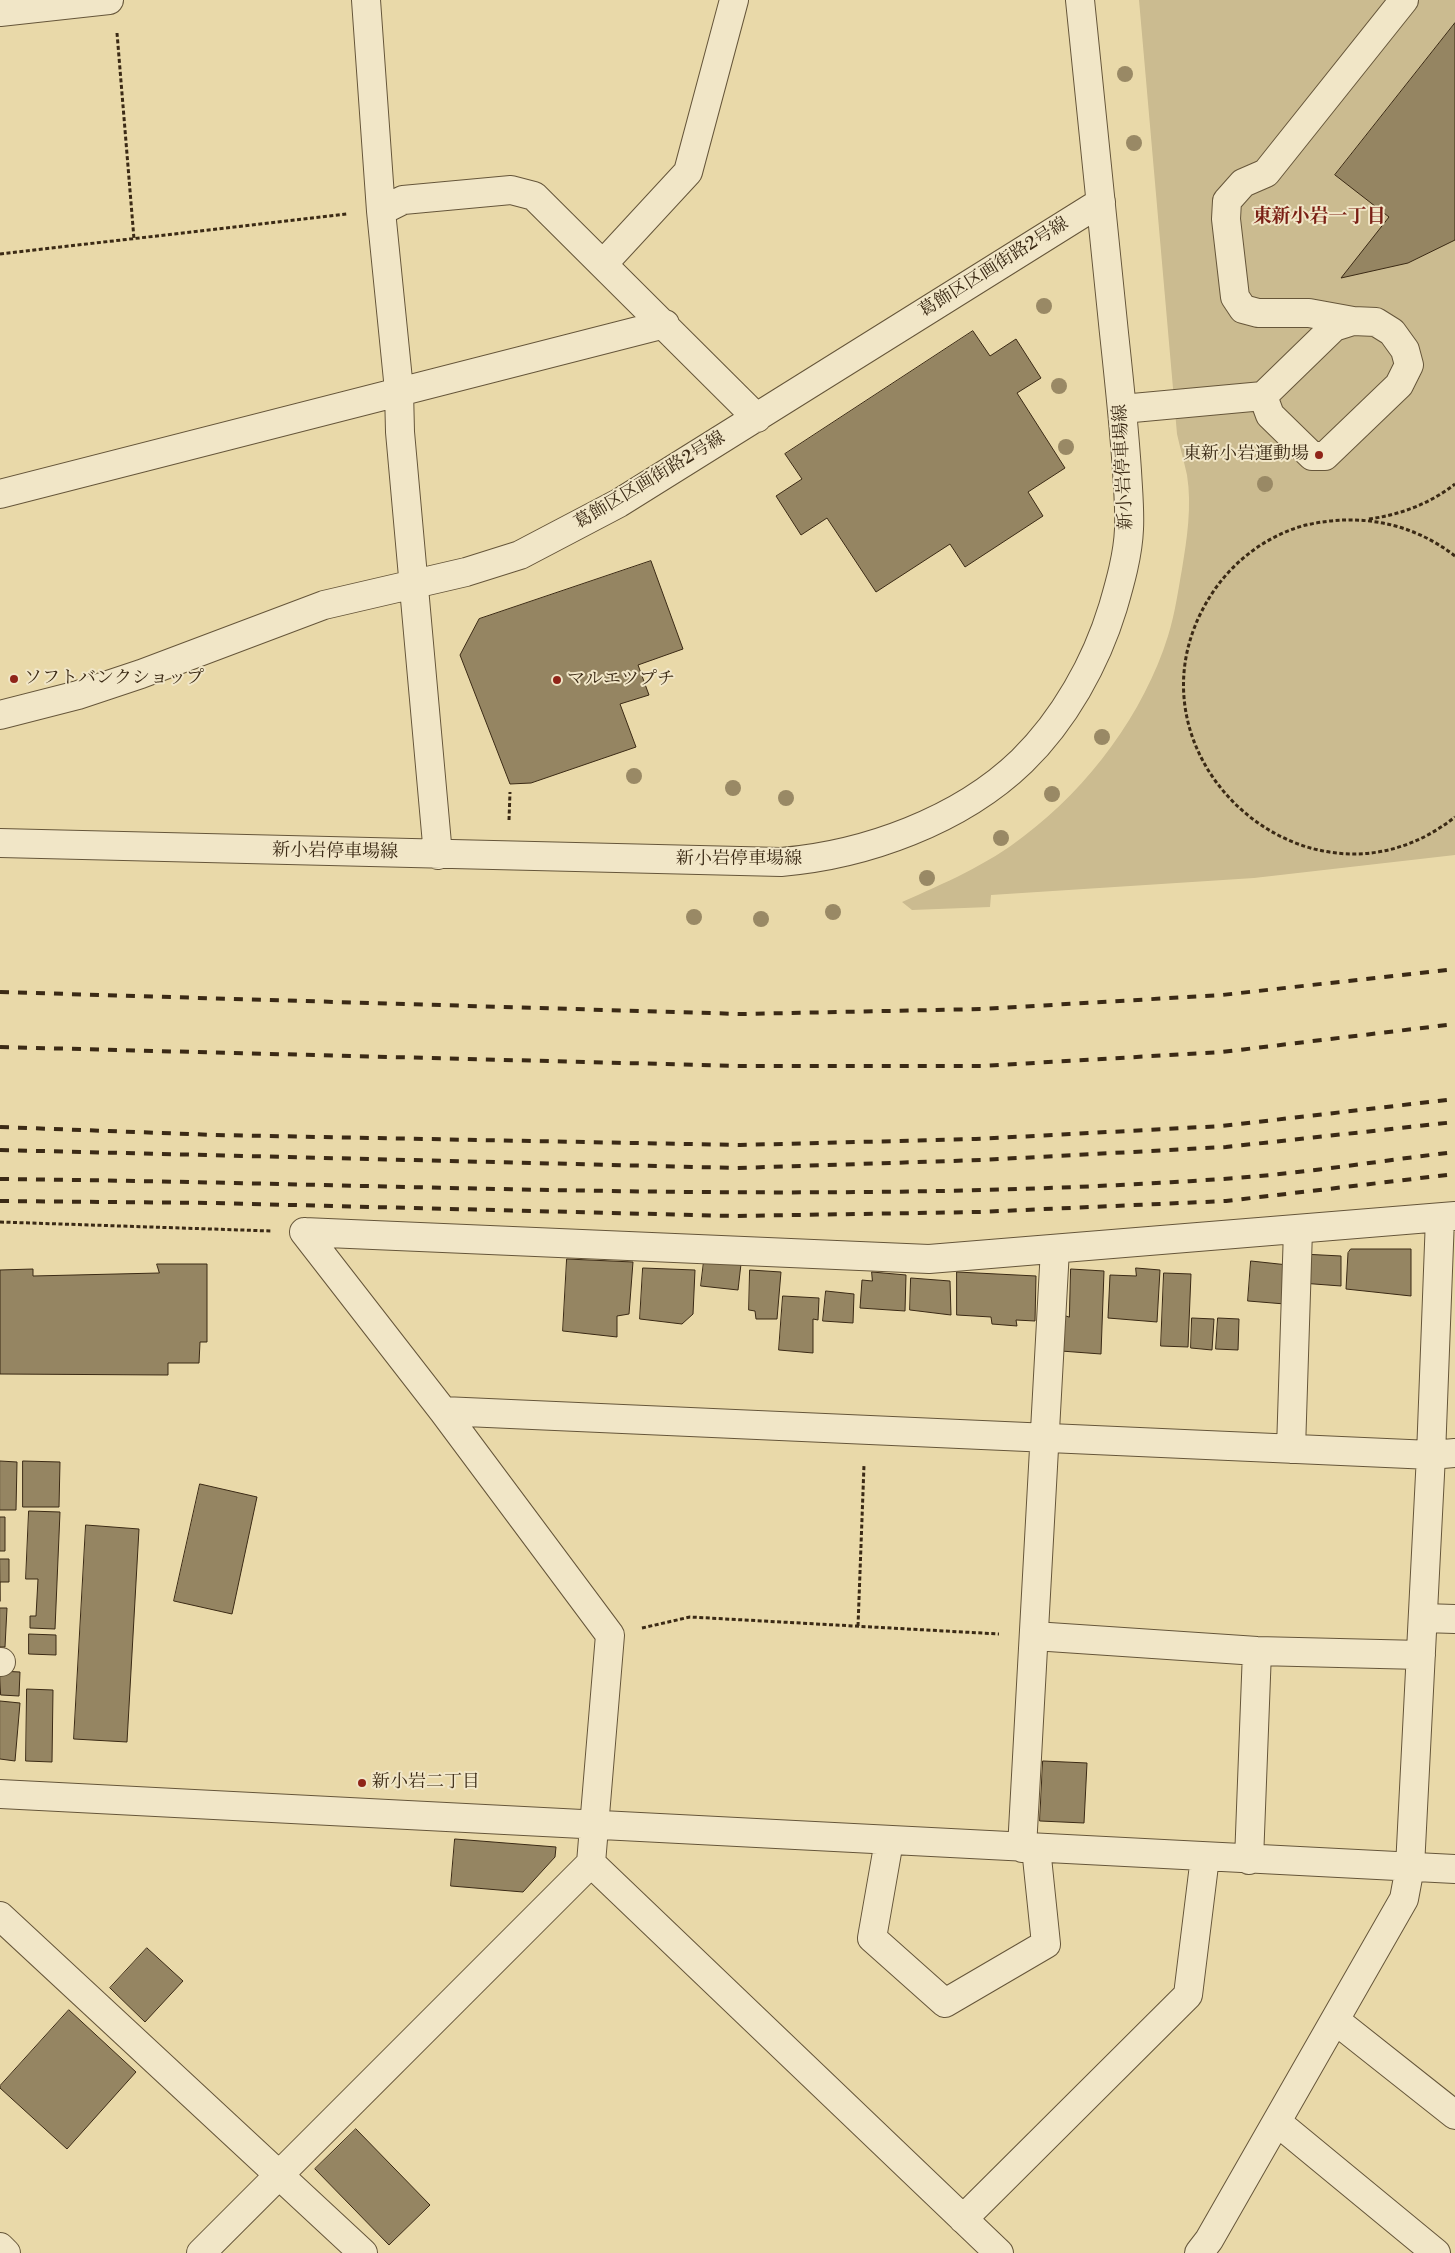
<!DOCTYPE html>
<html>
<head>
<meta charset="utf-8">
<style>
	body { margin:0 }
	canvas { display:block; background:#e9d9a9 }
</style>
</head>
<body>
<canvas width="1455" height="2253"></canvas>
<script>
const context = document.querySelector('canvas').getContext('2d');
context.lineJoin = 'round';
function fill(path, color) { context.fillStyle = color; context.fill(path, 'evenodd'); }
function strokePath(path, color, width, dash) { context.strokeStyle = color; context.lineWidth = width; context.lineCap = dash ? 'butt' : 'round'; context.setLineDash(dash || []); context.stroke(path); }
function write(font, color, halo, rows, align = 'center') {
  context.font = font + ' "Libre Bodoni","Noto Serif JP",serif'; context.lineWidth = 4; context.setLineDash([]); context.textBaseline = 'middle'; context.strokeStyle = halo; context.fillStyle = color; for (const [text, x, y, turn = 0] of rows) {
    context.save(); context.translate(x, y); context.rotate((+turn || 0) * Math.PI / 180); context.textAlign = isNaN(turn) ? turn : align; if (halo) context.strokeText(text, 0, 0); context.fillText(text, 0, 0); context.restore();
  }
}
fill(new Path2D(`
	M1139,0H1455V855L1254,878L991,895L990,907L912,910L902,902C945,883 987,865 1024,836C1089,787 1144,713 1168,636C1175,614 1178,591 1182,569C1187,539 1192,506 1187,475C1184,461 1180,448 1177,434Z`), '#cbbb90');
const building = new Path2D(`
	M1455,23V240L1408,263L1341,278L1389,217L1335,175Z
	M973,331L990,356L1016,339L1041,378L1017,393L1065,468L1028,492L1043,516L965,567L950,544L876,592L827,518L801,535L776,496L802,479L785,454Z
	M651,561L683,649L638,665L649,695L620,704L636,747L531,783L510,784L460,655L479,619Z
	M1351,1249H1411V1296L1346,1289L1348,1253Z
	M1302,1254L1341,1256V1286L1301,1283Z
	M567,1259L633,1262L629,1314L617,1316V1337L563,1331Z
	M704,1261L741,1264L738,1290L701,1286Z
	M1251,1261L1288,1265L1285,1304L1248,1301Z
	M157,1264H207V1342H200L199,1363H168V1375L0,1374V1270L33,1269V1276L159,1273Z
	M643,1268L695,1270L693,1314L682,1324L640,1319Z
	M1136,1268L1160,1270L1157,1322L1108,1318L1110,1275L1136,1276Z
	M1071,1269L1104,1271L1101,1354L1061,1351L1063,1315L1069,1317Z
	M750,1270L781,1272L777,1319H756L755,1311L749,1310Z
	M872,1272L906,1275L905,1311L860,1308L862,1280L872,1281Z
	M957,1272L1036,1276L1035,1321L1016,1320L1017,1326L992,1324L991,1317L957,1315Z
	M1164,1273L1191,1274L1188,1347L1161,1346Z
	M911,1278L950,1281L951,1315L910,1310Z
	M826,1291L854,1294L853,1323L823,1321Z
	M783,1296L819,1298L818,1320L813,1319V1353L779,1350Z
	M1192,1318L1214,1319L1212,1350L1191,1348Z
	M1218,1318L1239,1319L1238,1350L1216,1349Z
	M0,1461L17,1462L16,1510H0Z
	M23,1461L60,1462L59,1507H23Z
	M200,1484L257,1497L232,1614L174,1601Z
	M29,1511L60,1512L55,1629L30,1628V1616H36L38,1579H26Z
	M0,1517H5V1551H0Z
	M86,1525L139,1529L127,1742L74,1739Z
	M0,1559H9V1582H0V1601Z
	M0,1608H7L5,1647H0Z
	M29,1634L56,1635V1655L29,1654Z
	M0,1671L20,1672L19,1696L1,1695Z
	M27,1689L53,1690L52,1762L26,1761Z
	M0,1701L20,1703L15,1761L0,1759Z
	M1043,1761L1087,1763L1084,1823L1040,1821Z
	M455,1839L556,1847L555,1857L523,1892L451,1886Z
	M147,1948L183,1981L145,2022L110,1988Z
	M69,2010L136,2072L67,2149L0,2088V2086Z
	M356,2129L430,2205L389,2245L315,2169Z`);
fill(building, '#958562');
strokePath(building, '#3b2a15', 1);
const minor = new Path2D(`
	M366,0L381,211L399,390L400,432L438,855
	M0,12L109,0
	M381,211L403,200L511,190L534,196L757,418
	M603,264L688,172L734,0
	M1353,321L1309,313H1258L1243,309L1235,297L1226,219L1227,201L1243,183L1266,173L1404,0
	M1122,409L1263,396L1270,415L1312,456H1325L1399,385L1409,365L1405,350L1392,332L1376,322L1353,321L1334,327L1263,396
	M0,494L665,324
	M0,715L78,695L141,674L324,605L466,572L520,555L619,503L1101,202
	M0,843L781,862C865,855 960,821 1022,761C1064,720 1096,663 1113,607C1120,583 1128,555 1129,529C1130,510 1128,490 1127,471C1124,425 1119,379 1114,333C1103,222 1091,111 1080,0
	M1440,1218L1431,1455L1455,1453
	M304,1232L443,1411L1431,1455L1410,1867L1404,1899L1209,2240L1199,2253
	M304,1232L929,1259L1455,1216
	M1291,1449L1298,1230
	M1423,1618L1455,1619
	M1034,1636L1257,1651L1421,1655
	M0,1662H1
	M0,1794L1455,1869
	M889,1841L872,1938L945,2003L1046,1944L1036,1848
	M1022,1848L1055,1249
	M1249,1860L1257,1651
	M591,1863L999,2253
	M0,1916L363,2253
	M1335,2020L1455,2115
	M1277,2122L1436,2253
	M963,2219L1188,1995L1205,1857
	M0,2247L6,2253
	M201,2253L591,1863L610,1635L443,1411`);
strokePath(minor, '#66563a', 30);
strokePath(new Path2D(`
	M117,33L134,239
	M0,254L347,214
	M1369,519C1400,515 1431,503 1455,484
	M1455,556C1411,522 1359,513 1306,525C1267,535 1232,562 1211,595C1110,753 1309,933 1455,817
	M509,820L510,792
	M0,1222L271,1231
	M858,1626L864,1465
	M642,1628L690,1617L999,1634`), '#3b2a15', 3, [4, 2.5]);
strokePath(minor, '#f1e6c7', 28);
strokePath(new Path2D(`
	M0,992L741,1014L982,1009L1222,995L1455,969
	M0,1047L742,1066H981L1222,1052L1455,1024
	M0,1127L216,1135L740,1145L976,1139L1222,1126L1455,1099
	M0,1150L737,1168L981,1160L1226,1147L1455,1122
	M0,1179C406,1183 817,1207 1222,1179C1300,1174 1378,1161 1455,1152
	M0,1201L212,1203L734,1216L979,1212L1226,1201L1455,1174`), '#3b2a15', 4, [9, 9]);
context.fillStyle = '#998965';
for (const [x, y] of [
	[1125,74],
	[1134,143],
	[1044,306],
	[1059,386],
	[1066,447],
	[1265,484],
	[1102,737],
	[634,776],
	[733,788],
	[1052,794],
	[786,798],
	[1001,838],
	[927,878],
	[833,912],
	[694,917],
	[761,919]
]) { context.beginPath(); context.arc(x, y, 8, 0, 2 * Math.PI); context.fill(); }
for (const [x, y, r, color] of [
	[1319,455,5,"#8f2418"],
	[14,679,5,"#8f2418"],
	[557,680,5,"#8f2418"],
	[362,1783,5,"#8f2418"]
]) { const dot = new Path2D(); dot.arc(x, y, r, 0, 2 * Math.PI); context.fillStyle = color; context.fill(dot); strokePath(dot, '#f1e6c7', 2); }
write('18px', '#3b2a15', '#f1e6c7', [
	["葛飾区区画街路2号線",994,268,-32],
	["新小岩停車場線",1124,467,-93],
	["葛飾区区画街路2号線",650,481,-31],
	["新小岩停車場線",335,852,1],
	["新小岩停車場線",739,860]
]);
write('18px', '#3b2a15', '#f1e6c7', [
	["東新小岩運動場",1309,455,"right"],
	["ソフトバンクショップ",24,679],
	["マルエツプチ",567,680],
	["新小岩二丁目",372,1783]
], 'left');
write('bold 19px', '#7a1f14', '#f1e6c7', [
	["東新小岩一丁目",1319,217]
]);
</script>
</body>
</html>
